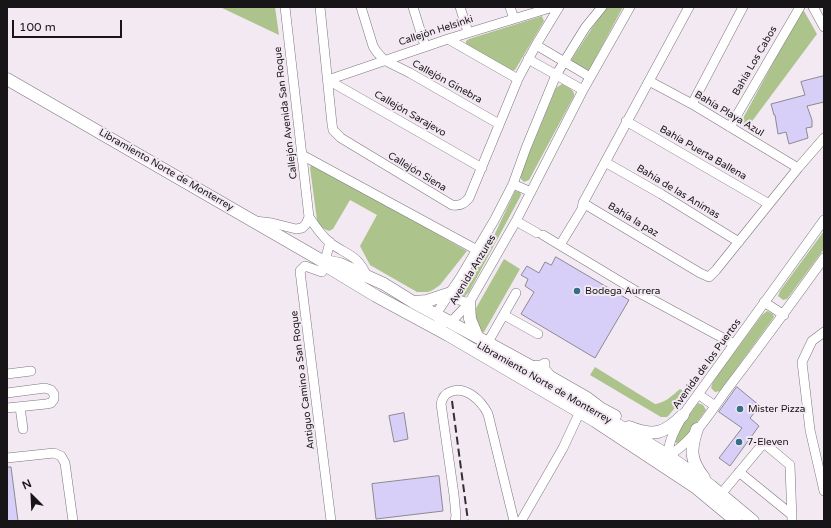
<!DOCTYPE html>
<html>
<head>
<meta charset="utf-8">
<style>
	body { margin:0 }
	#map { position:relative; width:831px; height:528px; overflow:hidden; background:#f2e9f2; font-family:"Varela Round",sans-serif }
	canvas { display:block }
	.frame { position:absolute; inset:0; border:8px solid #181518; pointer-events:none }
	.north { position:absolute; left:12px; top:476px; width:40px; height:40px; -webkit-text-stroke:3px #f2e9f2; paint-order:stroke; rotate:336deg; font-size:11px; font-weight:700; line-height:16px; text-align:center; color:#181518 }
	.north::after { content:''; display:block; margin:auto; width:14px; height:18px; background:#181518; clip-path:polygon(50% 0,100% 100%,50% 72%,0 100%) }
	.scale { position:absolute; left:12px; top:20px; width:110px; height:18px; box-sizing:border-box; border:2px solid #181518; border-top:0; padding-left:5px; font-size:12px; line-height:14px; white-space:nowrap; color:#181518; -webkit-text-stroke:3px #f2e9f2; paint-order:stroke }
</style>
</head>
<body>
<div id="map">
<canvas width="831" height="528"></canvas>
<div class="frame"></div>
<div class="north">N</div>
<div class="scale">100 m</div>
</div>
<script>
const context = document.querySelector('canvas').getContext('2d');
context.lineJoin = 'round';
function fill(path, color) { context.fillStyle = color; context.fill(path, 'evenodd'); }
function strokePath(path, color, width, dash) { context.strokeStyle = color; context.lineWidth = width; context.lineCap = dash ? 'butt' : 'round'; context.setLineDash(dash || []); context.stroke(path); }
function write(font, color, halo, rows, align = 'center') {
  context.font = font + ' "Varela Round",sans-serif'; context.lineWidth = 4; context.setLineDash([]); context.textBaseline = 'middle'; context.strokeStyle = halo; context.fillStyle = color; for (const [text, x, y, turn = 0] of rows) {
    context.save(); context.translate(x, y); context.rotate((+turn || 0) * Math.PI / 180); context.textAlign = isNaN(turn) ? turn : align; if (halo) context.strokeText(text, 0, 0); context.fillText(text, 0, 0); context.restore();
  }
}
fill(new Path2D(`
	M220,7H275L279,35Z
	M607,7H623L589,70H586L572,62V59L592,28Z
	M804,11L817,34L747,128L741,122L800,13Z
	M542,16L544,21L515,70L511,71L466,44V41L469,39Z
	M562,84C567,87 575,89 574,96L529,180L524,182L521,179L520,175L556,88Z
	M314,164L467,251L440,285L433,290L428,292H417L370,265L360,246L377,215L350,200L333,229L329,231L320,227L317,220L310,168L311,165Z
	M515,191L520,192L521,195L520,197L469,292L464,297L461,298L456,292L457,288L492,240Z
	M824,231V249L787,299L783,300L778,296L780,291Z
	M504,259L520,269L484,332H482L474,319L475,310Z
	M767,311L773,314L774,317L772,320L720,391L715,392L711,388L712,384L717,376L762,315Z
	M595,367L655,404C665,403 673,395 680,389L687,393L669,415L667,417H661L590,375Z
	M698,403L703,405L706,410L682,442L676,443L674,440L675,435Z`), '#acc48c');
const building = new Path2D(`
	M824,76V102L807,106L812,120V127L806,128L808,138L789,144L786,132L778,134L775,115H774L771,104L805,95L801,82Z
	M556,257L629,300L595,358L521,314L534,292L525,286L528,279L521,275L527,266L539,273L545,262L551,265Z
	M737,387L760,406L750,418L759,426L730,466L719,458L742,428L719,412Z
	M404,413L408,439L394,442L389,416Z
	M7,467H11L18,521H7Z
	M439,476L443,511L376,519L372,484Z`);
fill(building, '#d7cff7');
strokePath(building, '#8b8993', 1);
const minor = new Path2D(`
	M285,7L309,217C315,226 321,235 329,242C346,255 358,254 367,277
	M320,7L332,124L333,130L341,138L452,205C460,206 464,204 469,198L518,79L536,45L559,7
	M361,7L373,46L376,51L384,60L410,73L499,124
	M413,7L425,46
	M460,7L468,32
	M510,7L514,19
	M602,7L585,28L556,75L526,148L513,184L495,219L460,278L438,311V318L441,324L454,319L469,303L516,221L583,90L630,7
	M813,7L824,27
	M448,39L518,79
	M536,45L590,77
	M528,59L583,90
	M328,80L448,39L553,7
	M328,80L482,168
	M649,81L692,104L798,168
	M692,104L743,7
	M626,121L769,204
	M730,127L800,7
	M302,155L477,250
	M605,162L661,194L739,242
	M513,184L531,192
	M583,203L700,273L709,277L716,270L798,168L824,138
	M255,221L272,223L296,229L302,228L306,224L309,217
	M516,221L537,233
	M543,235L636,291L734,344
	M330,242L322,272L305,266L300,271L331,521
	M560,245L582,209L583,203L689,7
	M451,293L459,300L469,303
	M764,302L784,315
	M504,315L538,334
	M824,332L812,341L802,362L810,430L824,491
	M488,342L516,293
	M530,366L541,365L545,363V369L552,377
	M7,374L31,371
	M7,393L45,388L51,390L54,394V399L51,403L46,404L7,408
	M698,394L715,406
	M20,407L23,429
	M668,456C668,441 676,428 683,415L824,220
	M668,456C694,441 711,411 728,388C761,345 793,301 824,258
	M7,458L54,453L61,456L65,463L73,521
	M739,472L792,515
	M721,494L762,445L765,444L790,465L792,521
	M455,521L456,516L454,495L441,404C442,399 444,394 450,392C465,385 481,400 488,414L514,521
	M521,521L563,448L583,405`);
const major = new Path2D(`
	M7,79L324,262L328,267L376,296L448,335L595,421L695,487L736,521
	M330,262L340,264L384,284L413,302L545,374L587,398L600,408L615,416
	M414,302L427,301L451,293
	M469,303L470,319L477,336
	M603,416L664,453L711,486L753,521
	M629,427C654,437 664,434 683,415
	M697,429C690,450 690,460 704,478`);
strokePath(minor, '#7d757e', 10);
strokePath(major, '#7d757e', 13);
strokePath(minor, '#fff', 9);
strokePath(major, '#fff', 12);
strokePath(new Path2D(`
	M452,401L468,521`), '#333033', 2, [8, 4]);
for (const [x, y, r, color] of [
	[577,291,4,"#356e88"],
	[740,409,4,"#356e88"],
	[739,442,4,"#356e88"]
]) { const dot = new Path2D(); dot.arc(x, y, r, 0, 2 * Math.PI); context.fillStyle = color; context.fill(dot); strokePath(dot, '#f2e9f2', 1.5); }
write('10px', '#181518', '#f2e9f2', [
	["Callejón Helsinki",436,31,-18],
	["Bahía Los Cabos",755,61,-60],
	["Callejón Ginebra",447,82,29],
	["Callejón Avenida San Roque",286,113,-97],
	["Callejón Sarajevo",410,114,30],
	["Bahía Playa Azul",729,114,31],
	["Bahía Puerta Ballena",703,153,30],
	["Libramiento Norte de Monterrey",166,170,30],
	["Callejón Siena",417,172,31],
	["Bahía de las Animas",678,192,31],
	["Bahía la paz",633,220,31],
	["Avenida Anzures",473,270,-59],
	["Avenida de los Puertos",707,364,-54],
	["Antiguo Camino a San Roque",303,380,-97],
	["Libramiento Norte de Monterrey",544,383,30]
]);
write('10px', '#181518', '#f2e9f2', [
	["Bodega Aurrera",585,291],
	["Mister Pizza",748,409],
	["7-Eleven",747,442]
], 'left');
</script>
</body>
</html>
